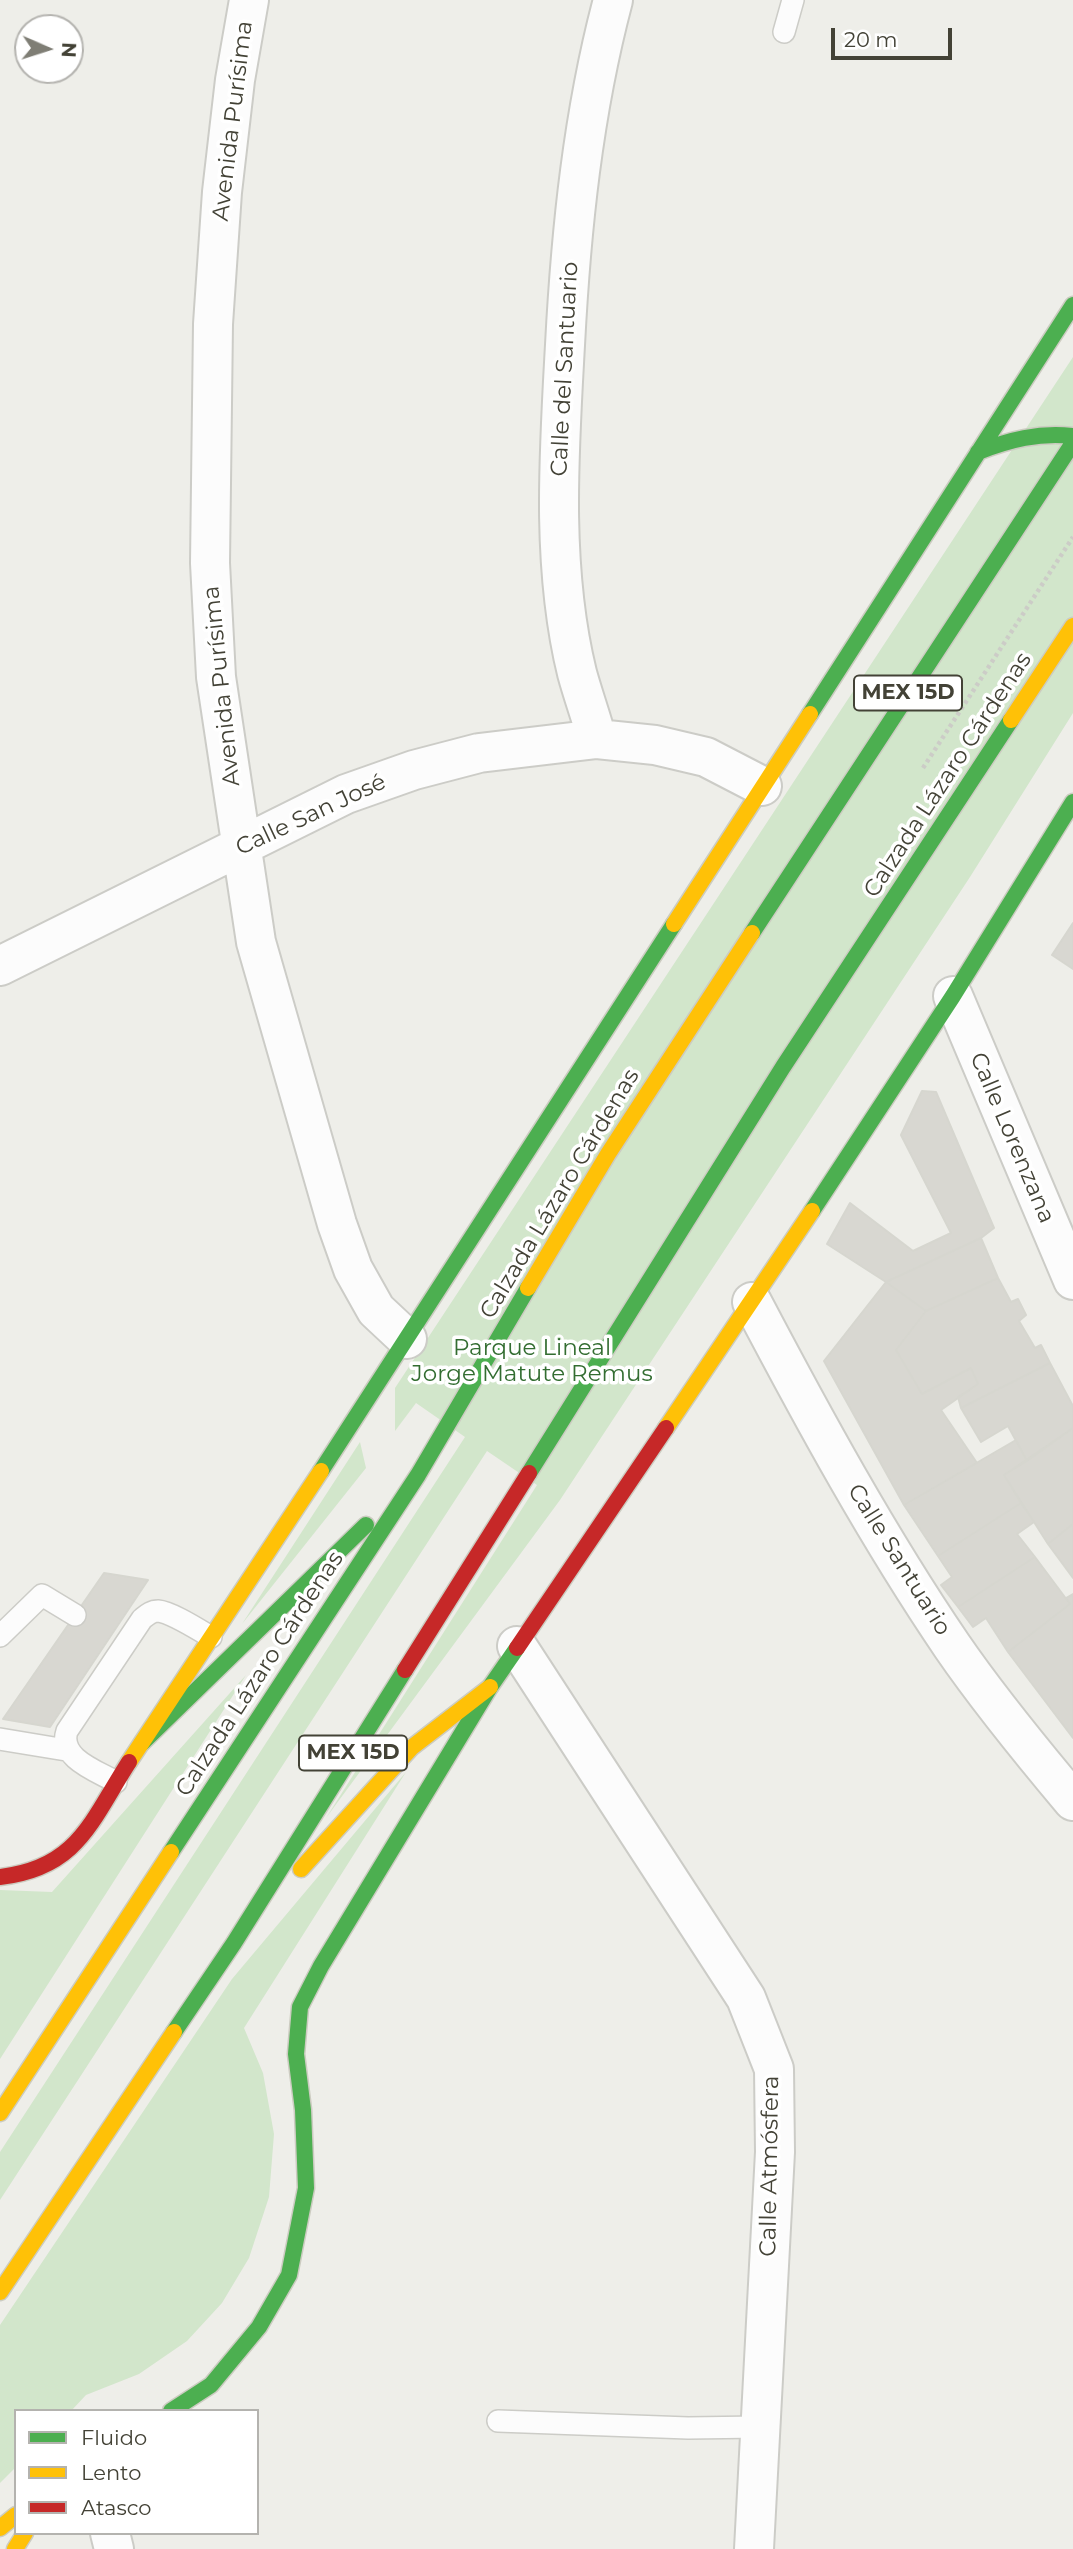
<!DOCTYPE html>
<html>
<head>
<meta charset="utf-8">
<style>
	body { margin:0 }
	#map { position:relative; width:1073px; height:2549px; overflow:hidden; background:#eeeee9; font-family:Montserrat,sans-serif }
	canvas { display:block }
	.legend { position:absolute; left:14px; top:2409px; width:245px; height:126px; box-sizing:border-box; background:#fff; border:2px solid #b4b3af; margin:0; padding:9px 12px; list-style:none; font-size:21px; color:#434236 }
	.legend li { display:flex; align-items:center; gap:14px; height:35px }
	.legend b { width:35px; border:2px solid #b4b3af }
	.north { position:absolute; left:14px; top:14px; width:70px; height:70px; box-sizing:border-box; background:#fff; border:2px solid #b4b3af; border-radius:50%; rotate:93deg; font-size:19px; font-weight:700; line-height:28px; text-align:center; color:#434236 }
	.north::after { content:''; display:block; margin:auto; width:24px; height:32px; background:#7f7e75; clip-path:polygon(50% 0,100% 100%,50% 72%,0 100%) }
	.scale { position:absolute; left:831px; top:28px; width:121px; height:32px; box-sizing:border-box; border:4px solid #434236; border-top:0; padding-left:9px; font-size:21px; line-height:24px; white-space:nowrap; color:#434236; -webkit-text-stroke:5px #fff; paint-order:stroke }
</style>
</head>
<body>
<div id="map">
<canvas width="1073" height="2549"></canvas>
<ul class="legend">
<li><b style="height:9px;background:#4caf50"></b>Fluido</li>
<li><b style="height:9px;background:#ffc107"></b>Lento</li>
<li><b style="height:9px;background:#c62828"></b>Atasco</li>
</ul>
<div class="north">N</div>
<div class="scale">20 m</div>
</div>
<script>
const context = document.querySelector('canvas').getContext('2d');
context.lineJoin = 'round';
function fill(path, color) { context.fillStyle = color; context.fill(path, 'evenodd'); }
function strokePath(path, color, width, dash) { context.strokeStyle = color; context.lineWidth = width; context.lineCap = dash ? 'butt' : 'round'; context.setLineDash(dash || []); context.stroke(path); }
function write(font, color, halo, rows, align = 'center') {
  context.font = font + ' Montserrat,sans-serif'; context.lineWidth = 7; context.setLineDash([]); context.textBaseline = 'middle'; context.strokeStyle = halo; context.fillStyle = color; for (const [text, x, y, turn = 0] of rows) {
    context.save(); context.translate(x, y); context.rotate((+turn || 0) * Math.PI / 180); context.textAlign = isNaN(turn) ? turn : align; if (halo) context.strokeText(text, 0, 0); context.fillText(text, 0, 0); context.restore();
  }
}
fill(new Path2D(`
	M1073,357V713L970,877L560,1500L326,1818L537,1485L487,1451L0,2200V2152L465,1437L416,1403L395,1431V1388Z
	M360,1442L366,1468L242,1624Z
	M246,1675L0,2059V1890L52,1892Z
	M406,1772L244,2028L263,2073L274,2134L269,2197L249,2258L222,2303L187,2341L139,2374L86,2395L71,2411H16V2467L0,2483V2325L232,1979Z`), '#d2e6cb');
const building = new Path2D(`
	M1073,923V969L1052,955Z
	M922,1091L936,1092L994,1228L981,1238L886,1282L827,1244L850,1203L913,1251L951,1233L901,1135Z
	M981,1238L998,1278L926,1311L886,1282Z
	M998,1278L1011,1302L1018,1299L1026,1315L1019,1321L1035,1348L1041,1345L1050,1363L961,1408L958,1397L978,1384L971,1368L922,1394L896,1350L926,1311Z
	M886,1282L926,1311L896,1350L922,1394L971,1368L978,1384L941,1410L977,1463L904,1505L824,1361Z
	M1050,1363L1073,1406V1428L1027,1461L1008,1426L981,1442L961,1408Z
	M1073,1428V1524L1048,1544L1004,1475Z
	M1016,1440L1027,1461L1004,1475L1021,1503L938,1556L904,1505Z
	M1021,1503L1034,1522L1017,1534L1035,1557L958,1607L941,1585L952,1577L938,1556Z
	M1073,1524V1578L1048,1544Z
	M1035,1557L1070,1604L1008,1652L986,1618L973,1627L958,1607Z
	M104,1573L148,1580L50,1727L3,1719Z
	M1073,1594V1738L1008,1652L1070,1604L1066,1598Z`);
fill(building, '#d8d7d1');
strokePath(building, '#d6d6cf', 2);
const lane = new Path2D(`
	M784,32L793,0
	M0,1636L42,1595L75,1615
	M0,1739L66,1750
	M116,1782C97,1771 58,1758 67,1731L142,1619C147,1615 151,1611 158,1611C171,1612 199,1630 211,1637
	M498,2421L688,2428L760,2427`);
const street = new Path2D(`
	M249,0L235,80L222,192L213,324L210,563L216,677L256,942L337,1224L353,1269L376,1310L407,1339
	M597,739C591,717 583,695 577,673C551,567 559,453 565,345C571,229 583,113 613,0
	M0,966L346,794L414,770L479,753L597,739L655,745L706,757L762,786
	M953,996L1073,1280
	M752,1302C814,1420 878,1537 952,1646C989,1700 1031,1751 1073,1801
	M517,1646L746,1998L774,2069L775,2152L754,2549
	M110,2533L114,2549`);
const fast = new Path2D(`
	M978,452C1009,440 1039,432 1073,436
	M810,714L1073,305
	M752,933L1073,443
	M812,1211L953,996L1073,802
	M321,1471L674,924
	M529,1473L783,1067L1011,720
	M142,1743L366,1525
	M171,1852L418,1475L528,1288
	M174,2032L234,1943L405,1670
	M171,2411L211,2385L259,2327L289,2275L306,2188L303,2110L296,2054L300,2007L321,1966L490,1687L517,1648`);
const slow = new Path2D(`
	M1011,720L1073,626
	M674,924L810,714
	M528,1288L608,1154L752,933
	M666,1428L812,1211
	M129,1762L321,1471
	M301,1869L411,1748L490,1687
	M0,2113L171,1852
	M0,2292L174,2032
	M0,2528L16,2515
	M15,2549L25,2533`);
const jam = new Path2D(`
	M517,1648L666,1428
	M405,1670L529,1473
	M0,1877C78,1868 91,1821 129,1762`);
strokePath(lane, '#ccccc7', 24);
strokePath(street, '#ccccc7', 42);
strokePath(fast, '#ccccc1', 19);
strokePath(slow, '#ccccc1', 19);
strokePath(jam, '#ccccc1', 19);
strokePath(new Path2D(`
	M923,768L1073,537`), '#ccccc7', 4.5, [3.5, 3.5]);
strokePath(lane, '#fcfcfc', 21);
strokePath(street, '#fcfcfc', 38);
strokePath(fast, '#4caf50', 16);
strokePath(slow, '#ffc107', 16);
strokePath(jam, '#c62828', 16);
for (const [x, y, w] of [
	[908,693,108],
	[353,1753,108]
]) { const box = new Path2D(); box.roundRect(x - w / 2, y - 17.5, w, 35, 5); context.fillStyle = '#fff'; context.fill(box); strokePath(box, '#434236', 2); }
write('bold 21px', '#434236', null, [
	["MEX 15D",908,693],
	["MEX 15D",353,1753]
]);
write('23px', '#434236', '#fff', [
	["Avenida Purísima",233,121,-83],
	["Calle del Santuario",565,369,-87],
	["Avenida Purísima",222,686,-96],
	["Calzada Lázaro Cárdenas",948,775,-57],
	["Calle San José",311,815,-25],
	["Calle Lorenzana",1012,1138,67],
	["Calzada Lázaro Cárdenas",560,1194,-59],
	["Calle Santuario",899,1560,58],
	["Calzada Lázaro Cárdenas",260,1674,-57],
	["Calle Atmósfera",770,2166,-89]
]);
write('23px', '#336d31', '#fff', [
	["Parque Lineal",532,1348],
	["Jorge Matute Remus",532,1374]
]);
</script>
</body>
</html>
